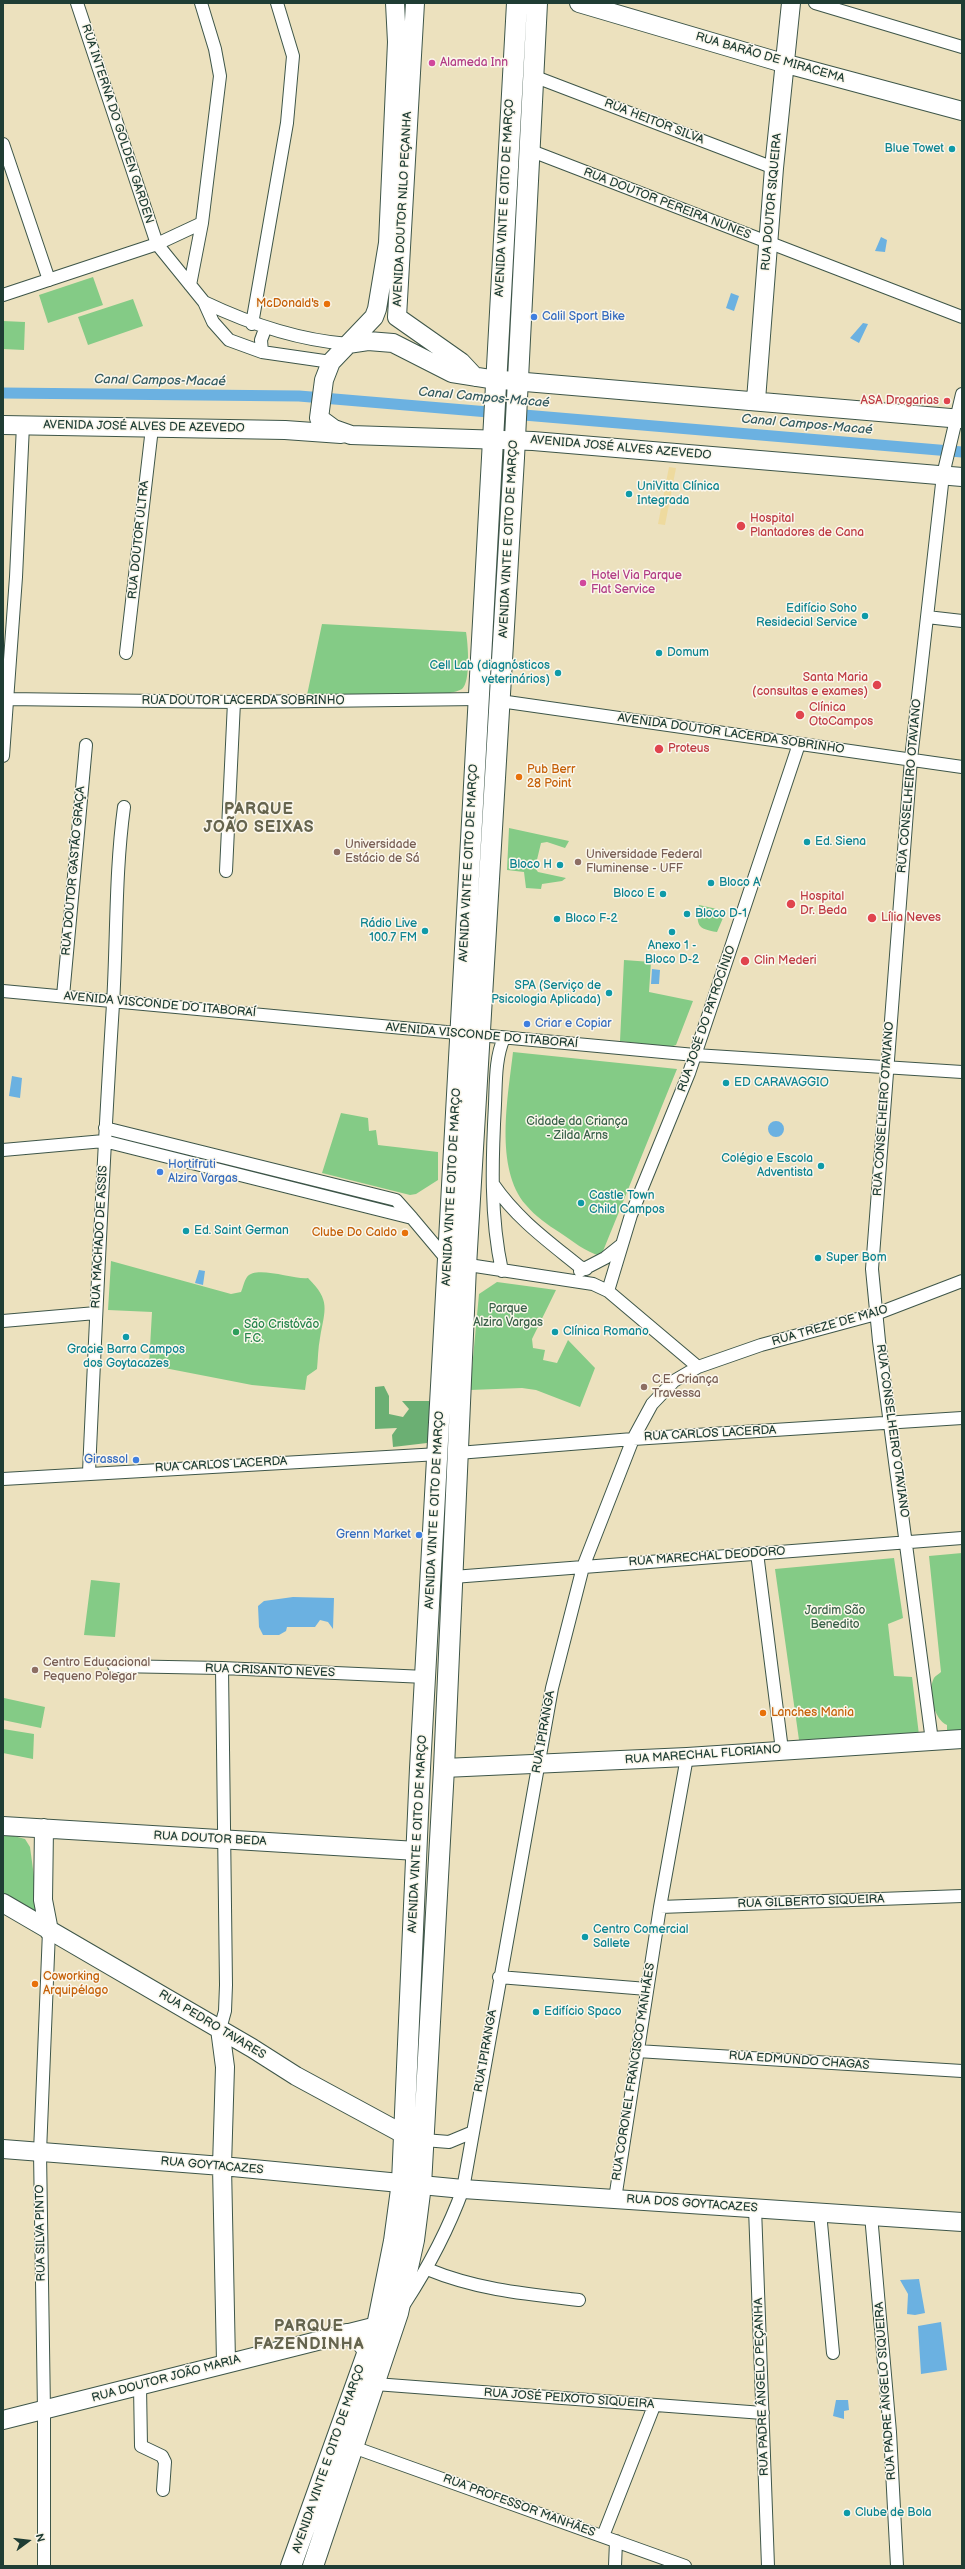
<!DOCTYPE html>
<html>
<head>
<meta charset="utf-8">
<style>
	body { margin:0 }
	#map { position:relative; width:965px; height:2569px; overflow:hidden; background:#ece1be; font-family:"Balsamiq Sans",sans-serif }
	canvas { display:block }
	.frame { position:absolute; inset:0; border:4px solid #1f3d34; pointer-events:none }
	.north { position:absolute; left:8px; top:2521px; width:40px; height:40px; -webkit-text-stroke:3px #fbf7ec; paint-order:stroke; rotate:75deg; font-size:11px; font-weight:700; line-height:16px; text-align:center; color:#1f3d34 }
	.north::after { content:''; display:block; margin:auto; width:14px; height:18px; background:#1f3d34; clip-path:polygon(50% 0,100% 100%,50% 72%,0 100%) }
</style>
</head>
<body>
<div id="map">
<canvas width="965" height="2569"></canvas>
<div class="frame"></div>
<div class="north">N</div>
</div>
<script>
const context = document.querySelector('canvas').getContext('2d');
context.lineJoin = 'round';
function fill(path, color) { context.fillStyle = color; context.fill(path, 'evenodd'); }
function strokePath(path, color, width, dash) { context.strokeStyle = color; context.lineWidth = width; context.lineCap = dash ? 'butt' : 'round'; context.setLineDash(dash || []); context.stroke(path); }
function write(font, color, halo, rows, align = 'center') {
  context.font = font + ' "Balsamiq Sans",sans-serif'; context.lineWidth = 3; context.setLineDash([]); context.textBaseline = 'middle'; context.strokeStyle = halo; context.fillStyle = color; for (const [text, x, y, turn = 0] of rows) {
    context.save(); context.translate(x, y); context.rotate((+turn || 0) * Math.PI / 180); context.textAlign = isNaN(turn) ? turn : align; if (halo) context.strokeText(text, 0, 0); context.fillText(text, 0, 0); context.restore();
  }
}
fill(new Path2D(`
	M93,277L103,305L48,323L39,295Z
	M133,299L143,326L88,345L78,317Z
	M3,321L25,322L24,350L3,349Z
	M322,624L466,632C468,643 471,682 462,689C459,691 453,692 450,693L307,695Z
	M509,828L569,841L565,848L547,842L541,843L535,868L538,872L566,878L562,881L542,884L541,889L526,888L524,872L507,870Z
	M699,905L726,911L717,932C697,929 696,925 699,905Z
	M624,960L651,962L649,992L693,1001L676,1045L670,1047L620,1041Z
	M513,1052L677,1069L601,1256C585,1252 573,1241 559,1232C548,1225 535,1216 526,1205C494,1168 508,1097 513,1052Z
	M341,1113L368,1118L369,1131L376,1130L378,1145L438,1152V1180L416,1194L410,1195L322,1173Z
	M111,1261L231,1294L241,1292C243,1288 244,1281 247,1277C256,1265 294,1280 308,1278C331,1301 325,1309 320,1338C318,1348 318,1359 317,1369L307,1376L305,1390L252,1385L149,1365L152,1312L108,1310Z
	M497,1282L556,1290L532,1339L533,1348L545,1350L543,1360L557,1363L568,1340L595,1368L580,1407L536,1390L522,1388L470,1390L479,1294Z
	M962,1553V1730L947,1731V1725C934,1720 927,1690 934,1678C935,1676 939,1674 941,1672L929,1556Z
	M894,1558L903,1618L888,1624L894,1676L912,1677L919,1735L799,1740L775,1569Z
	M91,1580L120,1583L115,1637L84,1635Z
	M4,1698L45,1707L41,1728L3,1720Z
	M3,1729L34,1734L33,1759L3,1753Z
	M3,1833L25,1839L30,1847L40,1921L3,1895Z`), '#84cb86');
fill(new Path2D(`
	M384,1386L389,1396V1414L403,1417L409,1409L402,1401H429L433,1404L431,1439L427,1443L393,1447L392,1435L397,1428L375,1429V1387Z`), '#6baf73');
fill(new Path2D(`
	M669,467L676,468L665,525L658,524Z`), '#eeda9e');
fill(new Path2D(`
	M881,237L887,240L885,252L875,251Z
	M731,293L739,296L734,311L726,308Z
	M863,323L868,324L859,343L850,338Z
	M652,969L660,970L659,984H651Z
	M12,1076L22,1078L20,1098L9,1096Z
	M768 1129a8 8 0 1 1 16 0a8 8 0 1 1-16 0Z
	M199,1270L205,1271L203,1285L195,1283Z
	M293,1597L334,1598L333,1629L328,1622L320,1620L315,1627H287L286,1631L279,1635H263L259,1627L258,1606L264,1601Z
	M919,2279L925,2313L915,2315L907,2314L908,2294L900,2280Z
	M941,2322L947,2370L921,2374L918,2326Z
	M836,2400H848L849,2410L844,2411V2419L833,2416Z`), '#6bb1e1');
strokePath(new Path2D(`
	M3,393L299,396L962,452`), '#6bb1e1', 11);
const street = new Path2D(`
	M77,3L157,244L204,302L213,322L229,340L262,352L331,362
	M815,3L962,47
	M533,76L774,168
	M3,144L49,280
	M529,150L962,317
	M190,285L202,223L220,76L215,49L201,3
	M3,295L157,244L202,223
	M204,302C250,324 297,340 348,344
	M252,324L287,123L293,56L277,3
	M262,352L261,340L265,329
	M927,617L962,621
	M126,653L152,428
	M7,699L234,702L478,699
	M500,701L962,767
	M3,756L16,577L23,425
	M226,871L234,702
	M3,991L695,1055L962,1072
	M63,996L86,745
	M105,1128L396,1200L412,1218
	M3,1150L104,1141L412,1218L449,1262L593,1284L608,1291L698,1367
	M493,1184C517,1219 548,1241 580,1267L586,1269
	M502,1271C490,1216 492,1160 495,1104C496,1083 495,1058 504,1038
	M580,1271L605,1258L620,1246
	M608,1291L631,1215L689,1073L799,744
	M3,1321L96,1313
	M458,1453L633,1439L962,1418
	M89,1472C96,1316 103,1160 113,1004C117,938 115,873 124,807
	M3,1479L439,1454
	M757,1553L782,1750
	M453,1577L962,1538
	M114,1666L222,1668L426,1677
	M932,1741L879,1341L872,1269L911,759L943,475L962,394
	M660,1907L962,1896
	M499,1977L647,1989
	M220,2029L225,2011L226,1985L222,1668
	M637,2051L962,2071
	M424,2140L449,2142L473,2132
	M615,2199L660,1907L687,1757
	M755,2208L768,2566
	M820,2212L833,2353
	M871,2215L890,2432L897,2566
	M427,2269C478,2290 525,2294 579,2300
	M405,2303C429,2266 448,2230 463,2189L552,1688L583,1567L633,1439L652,1404L674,1381L698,1367L761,1345L876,1314L962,1281
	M375,2384L763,2413
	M140,2386L141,2446L162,2456L165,2462L163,2490
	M353,2447L685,2566
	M603,2536L654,2406
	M44,2566V2411L40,2152L49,1931
	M615,2566L616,2541`);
const secondary = new Path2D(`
	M415,3L397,317L461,362L475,377
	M579,3L783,63L962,111
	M348,344L368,341L393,343L452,373L490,379L962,419
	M756,400L774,168L791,3
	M319,418L334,429L351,435L533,441L962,477
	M319,418L324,380L331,362L374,317L377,309L388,243L397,42L395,3
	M3,425L285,430L341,434
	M444,1768L687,1757L962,1739
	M3,1826L417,1851
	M44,1828L43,1900L49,1931
	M3,1903L252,2048L296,2076L405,2135L418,2138
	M220,2029L225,2067L222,2166L226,2362
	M3,2149L222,2166L463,2189L962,2222
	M3,2420L377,2326`);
const primary = new Path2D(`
	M347,2334L360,2340L367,2349
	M291,2566L377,2326L394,2241L402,2182L420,1768L517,3
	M313,2566L398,2313L414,2240L421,2185L444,1768L466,1266L514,458L537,3`);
strokePath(street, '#3e5649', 14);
strokePath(secondary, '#3e5649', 20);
strokePath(primary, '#3e5649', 22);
strokePath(street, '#fff', 12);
strokePath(secondary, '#fff', 18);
strokePath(primary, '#fff', 20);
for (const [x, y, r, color] of [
	[432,63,4,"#d1479c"],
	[952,149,4,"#0f9aa8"],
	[327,304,4,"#e8710a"],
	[534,317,4,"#3f7fe0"],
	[947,401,4,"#e0444e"],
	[629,494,4,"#0f9aa8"],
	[741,526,5,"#e0444e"],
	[583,583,4,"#d1479c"],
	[865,616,4,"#0f9aa8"],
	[659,653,4,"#0f9aa8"],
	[558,673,4,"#0f9aa8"],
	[877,685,5,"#e0444e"],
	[800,715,5,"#e0444e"],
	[659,749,5,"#e0444e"],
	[519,777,4,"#e8710a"],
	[807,842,4,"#0f9aa8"],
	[337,852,4,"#8d6e63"],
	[578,862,4,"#8d6e63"],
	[560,865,4,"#0f9aa8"],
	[711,883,4,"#0f9aa8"],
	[663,894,4,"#0f9aa8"],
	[791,904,5,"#e0444e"],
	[687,914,4,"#0f9aa8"],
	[872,918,5,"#e0444e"],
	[557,919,4,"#0f9aa8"],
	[425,931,4,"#0f9aa8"],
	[672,932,4,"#0f9aa8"],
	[745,961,5,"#e0444e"],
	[609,993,4,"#0f9aa8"],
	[527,1024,4,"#3f7fe0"],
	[726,1083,4,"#0f9aa8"],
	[821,1166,4,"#0f9aa8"],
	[160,1172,4,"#3f7fe0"],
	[581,1203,4,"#0f9aa8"],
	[186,1231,4,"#0f9aa8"],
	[405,1233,4,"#e8710a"],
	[818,1258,4,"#0f9aa8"],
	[236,1332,4,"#2e9e5b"],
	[555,1332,4,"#0f9aa8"],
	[126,1337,4,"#0f9aa8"],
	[644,1387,4,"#8d6e63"],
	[136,1460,4,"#3f7fe0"],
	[419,1535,4,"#3f7fe0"],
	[35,1670,4,"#8d6e63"],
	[763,1713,4,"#e8710a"],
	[585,1937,4,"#0f9aa8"],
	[35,1984,4,"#e8710a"],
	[536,2012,4,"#0f9aa8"],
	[847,2513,4,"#0f9aa8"]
]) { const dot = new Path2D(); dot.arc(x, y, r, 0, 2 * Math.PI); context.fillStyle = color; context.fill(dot); strokePath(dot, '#fbf7ec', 1.5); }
write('12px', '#1f3d34', '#fbf7ec', [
	["RUA BARÃO DE MIRACEMA",770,58,16],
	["RUA HEITOR SILVA",654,122,21],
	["RUA INTERNA DO GOLDEN GARDEN",117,124,72],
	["AVENIDA VINTE E OITO DE MARÇO",505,198,-87],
	["RUA DOUTOR SIQUEIRA",772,202,-85],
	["RUA DOUTOR PEREIRA NUNES",667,204,21],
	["AVENIDA DOUTOR NILO PEÇANHA",403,209,-87],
	["AVENIDA JOSÉ ALVES DE AZEVEDO",144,427,1],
	["AVENIDA JOSÉ ALVES AZEVEDO",621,448,5],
	["AVENIDA VINTE E OITO DE MARÇO",509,539,-87],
	["RUA DOUTOR ULTRA",139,540,-84],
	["RUA DOUTOR LACERDA SOBRINHO",243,701],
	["AVENIDA DOUTOR LACERDA SOBRINHO",731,734,8],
	["RUA CONSELHEIRO OTAVIANO",910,786,-85],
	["AVENIDA VINTE E OITO DE MARÇO",469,863,-87],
	["RUA DOUTOR GASTÃO GRAÇA",74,871,-85],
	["AVENIDA VISCONDE DO ITABORAÍ",160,1005,5],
	["RUA JOSÉ DO PATROCÍNIO",707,1019,-71],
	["AVENIDA VISCONDE DO ITABORAÍ",482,1036,5],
	["RUA CONSELHEIRO OTAVIANO",884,1109,-86],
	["AVENIDA VINTE E OITO DE MARÇO",452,1187,-87],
	["RUA MACHADO DE ASSIS",100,1237,-87],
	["RUA TREZE DE MAIO",830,1326,-16],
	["RUA CONSELHEIRO OTAVIANO",892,1431,82],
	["RUA CARLOS LACERDA",710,1434,-3],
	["RUA CARLOS LACERDA",221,1465,-3],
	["AVENIDA VINTE E OITO DE MARÇO",435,1510,-87],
	["RUA MARECHAL DEODORO",707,1557,-4],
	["RUA CRISANTO NEVES",270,1671,2],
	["RUA IPIRANGA",544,1732,-80],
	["RUA MARECHAL FLORIANO",703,1755,-4],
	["AVENIDA VINTE E OITO DE MARÇO",418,1834,-87],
	["RUA DOUTOR BEDA",210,1839,3],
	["RUA GILBERTO SIQUEIRA",811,1902,-2],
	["RUA PEDRO TAVARES",212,2025,31],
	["RUA IPIRANGA",486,2051,-80],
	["RUA EDMUNDO CHAGAS",799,2061,4],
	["RUA CORONEL FRANCISCO MANHÃES",634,2072,-81],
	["RUA GOYTACAZES",212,2166,5],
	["RUA DOS GOYTACAZES",692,2204,4],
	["RUA SILVA PINTO",41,2233,-91],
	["RUA DOUTOR JOÃO MARIA",166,2379,-15],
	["RUA PADRE ÂNGELO PEÇANHA",762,2387,-92],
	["RUA PADRE ÂNGELO SIQUEIRA",886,2391,-94],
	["RUA JOSÉ PEIXOTO SIQUEIRA",569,2399,4],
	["AVENIDA VINTE E OITO DE MARÇO",329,2459,-71],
	["RUA PROFESSOR MANHÃES",519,2506,20]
]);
write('12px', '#b23c85', '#fbf7ec', [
	["Alameda Inn",440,63],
	["Hotel Via Parque",591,576],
	["Flat Service",591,590]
], 'left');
write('12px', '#0d838f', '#fbf7ec', [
	["Blue Towet",944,149,"right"],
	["UniVitta Clínica",637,487],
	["Integrada",637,501],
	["Edifício Soho",857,609,"right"],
	["Residecial Service",857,623,"right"],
	["Domum",667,653],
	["Cell Lab (diagnósticos",550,666,"right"],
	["veterinários)",550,680,"right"],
	["Ed. Siena",815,842],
	["Bloco H",552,865,"right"],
	["Bloco A",719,883],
	["Bloco E",655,894,"right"],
	["Bloco D-1",695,914],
	["Bloco F-2",565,919],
	["Rádio Live",417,924,"right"],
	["100.7 FM",417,938,"right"],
	["Anexo 1 -",672,946,"center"],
	["Bloco D-2",672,960,"center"],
	["SPA (Serviço de",601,986,"right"],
	["Psicologia Aplicada)",601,1000,"right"],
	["ED CARAVAGGIO",734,1083],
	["Colégio e Escola",813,1159,"right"],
	["Adventista",813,1173,"right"],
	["Castle Town",589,1196],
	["Child Campos",589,1210],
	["Ed. Saint German",194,1231],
	["Super Bom",826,1258],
	["Clínica Romano",563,1332],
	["Gracie Barra Campos",126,1350,"center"],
	["dos Goytacazes",126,1364,"center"],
	["Centro Comercial",593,1930],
	["Sallete",593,1944],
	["Edifício Spaco",544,2012],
	["Clube de Bola",855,2513]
], 'left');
write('12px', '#c56008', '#fbf7ec', [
	["McDonald's",319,304,"right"],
	["Pub Berr",527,770],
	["28 Point",527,784],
	["Clube Do Caldo",397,1233,"right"],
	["Lanches Mania",771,1713],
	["Coworking",43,1977],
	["Arquipélago",43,1991]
], 'left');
write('12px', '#366cbe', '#fbf7ec', [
	["Calil Sport Bike",542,317],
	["Criar e Copiar",535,1024],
	["Hortifruti",168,1165],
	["Alzira Vargas",168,1179],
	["Girassol",128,1460,"right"],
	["Grenn Market",411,1535,"right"]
], 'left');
write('12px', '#be3a42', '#fbf7ec', [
	["ASA Drogarias",939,401,"right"],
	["Hospital",750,519],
	["Plantadores de Cana",750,533],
	["Santa Maria",868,678,"right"],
	["(consultas e exames)",868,692,"right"],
	["Clínica",809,708],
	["OtoCampos",809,722],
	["Proteus",668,749],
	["Hospital",800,897],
	["Dr. Beda",800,911],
	["Lília Neves",881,918],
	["Clin Mederi",754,961]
], 'left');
write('12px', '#785e54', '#fbf7ec', [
	["Universidade",345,845],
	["Estácio de Sá",345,859],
	["Universidade Federal",586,855],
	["Fluminense - UFF",586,869],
	["C.E. Criança",652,1380],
	["Travessa",652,1394],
	["Centro Educacional",43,1663],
	["Pequeno Polegar",43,1677]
], 'left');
write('12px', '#386048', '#fbf7ec', [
	["Cidade da Criança",577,1122],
	["- Zilda Arns",577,1136],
	["Parque",508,1309],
	["Alzira Vargas",508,1323],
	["Jardim São",835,1611],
	["Benedito",835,1625]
]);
write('12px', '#27864d', '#fbf7ec', [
	["São Cristóvão",244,1325],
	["F.C.",244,1339]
], 'left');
write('italic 13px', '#325a5f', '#fbf7ec', [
	["Canal Campos-Macaé",160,381,1],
	["Canal Campos-Macaé",484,398,5],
	["Canal Campos-Macaé",807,425,5]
]);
context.letterSpacing = '1px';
write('bold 16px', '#65644e', '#fbf7ec', [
	["PARQUE",259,810],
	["JOÃO SEIXAS",259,828],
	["PARQUE",309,2327],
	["FAZENDINHA",309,2345]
]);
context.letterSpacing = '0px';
</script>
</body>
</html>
